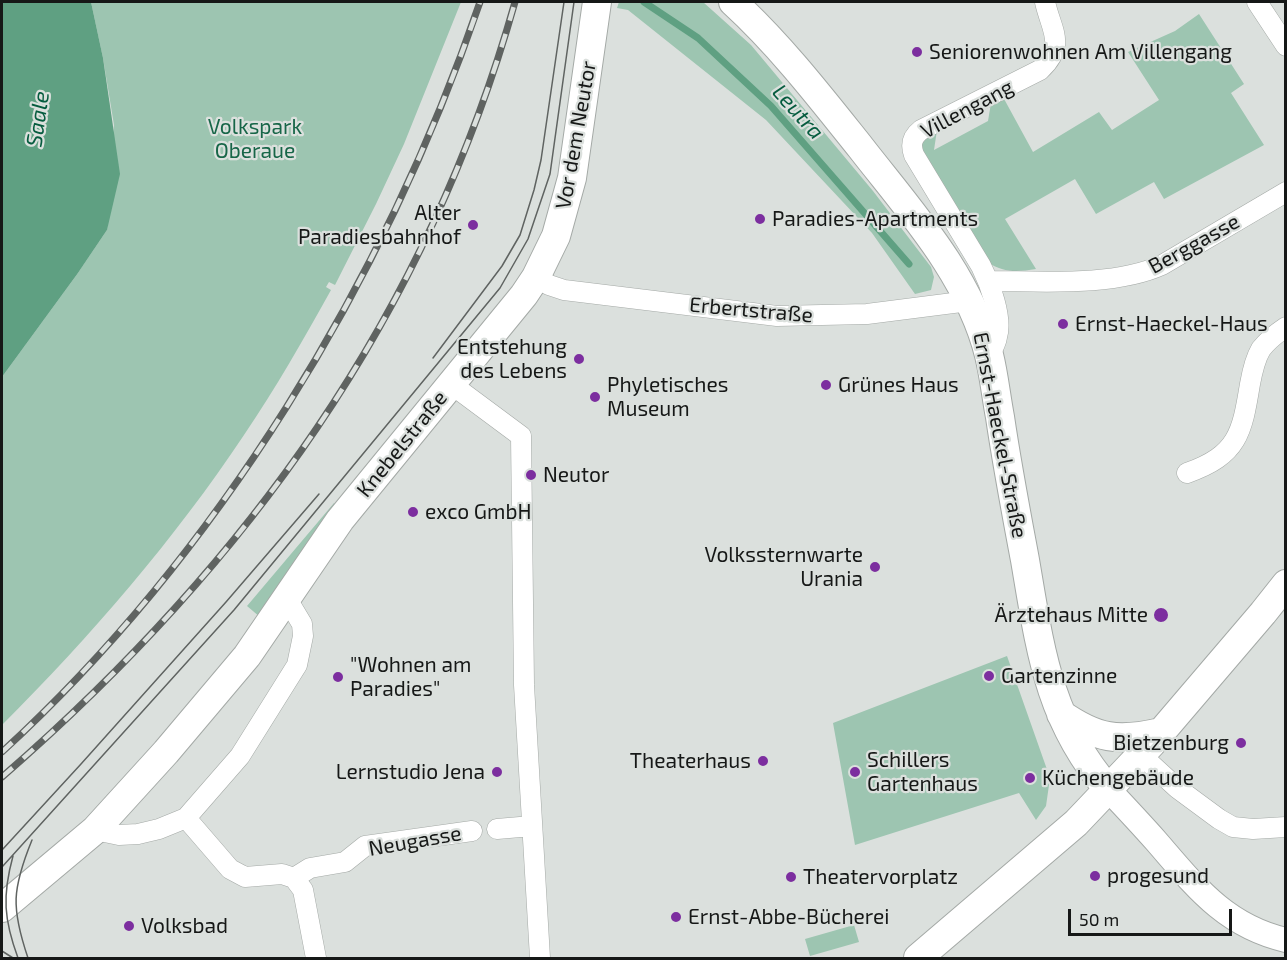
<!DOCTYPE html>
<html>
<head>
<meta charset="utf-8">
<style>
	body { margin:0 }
	#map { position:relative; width:1287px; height:960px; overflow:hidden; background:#dbe0dd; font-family:"Exo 2",sans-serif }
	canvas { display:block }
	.frame { position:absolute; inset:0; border:3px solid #161817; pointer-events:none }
	.scale { position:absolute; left:1068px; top:909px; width:164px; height:27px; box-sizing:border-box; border:3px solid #161817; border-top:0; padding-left:8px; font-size:18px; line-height:21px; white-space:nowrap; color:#161817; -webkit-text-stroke:4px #dbe0dd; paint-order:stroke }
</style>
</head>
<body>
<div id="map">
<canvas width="1287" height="960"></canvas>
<div class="frame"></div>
<div class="scale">50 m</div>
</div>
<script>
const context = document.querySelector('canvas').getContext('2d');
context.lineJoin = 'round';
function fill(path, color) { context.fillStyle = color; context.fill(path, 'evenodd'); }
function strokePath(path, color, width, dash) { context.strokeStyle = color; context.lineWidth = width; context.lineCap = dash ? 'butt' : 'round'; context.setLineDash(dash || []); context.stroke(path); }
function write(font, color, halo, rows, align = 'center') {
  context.font = font + ' "Exo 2",sans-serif'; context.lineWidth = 4.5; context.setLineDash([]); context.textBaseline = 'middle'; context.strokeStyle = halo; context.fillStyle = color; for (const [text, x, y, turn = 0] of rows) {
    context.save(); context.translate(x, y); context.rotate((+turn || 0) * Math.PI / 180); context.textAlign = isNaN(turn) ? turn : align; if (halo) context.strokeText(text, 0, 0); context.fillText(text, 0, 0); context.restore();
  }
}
fill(new Path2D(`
	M91,2H461L404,144L376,204L335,285L329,282L326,287L331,290C303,340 276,388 244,435C174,540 91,636 2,725V377L78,273L107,230L114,125L103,58Z
	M619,2H703L751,45L873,191L931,267L934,277L931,290L915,294L872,233L766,120L628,10L617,8Z
	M1199,14L1244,84L1231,93L1264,145L1164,199L1154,182L1096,214L1075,179L1005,219L1036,269C1017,272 1004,273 987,262L919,152L922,138L937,130L934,150L988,121L991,103L1003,97L1033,152L1099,112L1112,130L1159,100L1128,52L1175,31Z
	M334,503L337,506L260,617L247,606Z
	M1007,656L1050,778L1046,806L1036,820L1019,793L855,845L833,723Z
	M854,925L859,942L810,956L805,939Z`), '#9dc5b1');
fill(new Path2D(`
	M2,2H91L103,58L120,174L107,230L78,273L2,377Z`), '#5fa082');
strokePath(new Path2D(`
	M644,2L698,38L771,106L909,264`), '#5fa082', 7);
const minor = new Path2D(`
	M1257,2L1286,46
	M536,277L549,285L564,290L777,316L867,314L969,301
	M988,281C1042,281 1113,287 1162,265L1286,192
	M989,355C992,350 996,344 997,337C1003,318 990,284 981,266L914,155C910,144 912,137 921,130L1040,70C1067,45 1051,30 1045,2
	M451,384L521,436L524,685L540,958
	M1187,473C1238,455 1242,433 1250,384C1252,373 1255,359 1261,349C1268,340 1277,333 1286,327
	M1141,755L1177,788L1219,819L1233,827L1253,829L1286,827
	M186,818L230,869L245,877L282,874L294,878L303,890L316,958
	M497,829L532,826
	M95,830L119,835L138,834L159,829L186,818L240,756L297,665L303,636L302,624L287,599
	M294,878L310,868L345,862L365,846L472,831`);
const tertiary = new Path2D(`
	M1109,790C1125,807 1141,824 1156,841C1195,886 1225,926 1286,940`);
const secondary = new Path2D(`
	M733,2C780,45 821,98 861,148C910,211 969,275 989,355C994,375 996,396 1000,417C1007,465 1016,512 1025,560C1040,648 1048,720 1109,790
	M1061,714C1097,739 1118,742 1161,732
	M2,908L95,830L166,752L247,656L340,520L524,295L536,277L556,236L572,178L597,2
	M918,958L1076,823L1152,743L1263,613L1286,584`);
strokePath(minor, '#a4a9a6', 21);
strokePath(tertiary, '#a4a9a6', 26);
strokePath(secondary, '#a4a9a6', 30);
strokePath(minor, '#fff', 20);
strokePath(tertiary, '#fff', 24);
strokePath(secondary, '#fff', 28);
strokePath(new Path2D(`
	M433,358L502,266L520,235L534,190L541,160L564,2
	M2,850L81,764L226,602L319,494
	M13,856C2,896 4,920 18,958
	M2,867L234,610L500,288L528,239L550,174L574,2
	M2,951L13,958
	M28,958C11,908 12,889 32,840`), '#5f6361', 1.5);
const rail = new Path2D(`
	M2,752C219,553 385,280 480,2
	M2,777C247,564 426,317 515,2`);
strokePath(rail, '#5f6361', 7);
strokePath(rail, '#dbe0dd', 4.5, [14]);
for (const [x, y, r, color] of [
	[917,52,6,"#7c2e9f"],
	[760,219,6,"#7c2e9f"],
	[473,225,6,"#7c2e9f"],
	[1063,324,6,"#7c2e9f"],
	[579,359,6,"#7c2e9f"],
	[826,385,6,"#7c2e9f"],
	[595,397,6,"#7c2e9f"],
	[531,475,6,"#7c2e9f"],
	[413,512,6,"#7c2e9f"],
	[875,567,6,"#7c2e9f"],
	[1161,615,8,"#7c2e9f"],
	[989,676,6,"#7c2e9f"],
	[338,677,6,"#7c2e9f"],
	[1241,743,6,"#7c2e9f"],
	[763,761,6,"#7c2e9f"],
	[497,772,6,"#7c2e9f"],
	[855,772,6,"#7c2e9f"],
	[1030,778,6,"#7c2e9f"],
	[1095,876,6,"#7c2e9f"],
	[791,877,6,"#7c2e9f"],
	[676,917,6,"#7c2e9f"],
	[129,926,6,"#7c2e9f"]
]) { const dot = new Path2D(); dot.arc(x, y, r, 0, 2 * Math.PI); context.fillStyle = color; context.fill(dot); strokePath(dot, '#dbe0dd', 2); }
write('21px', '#161817', '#dbe0dd', [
	["Seniorenwohnen Am Villengang",929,52],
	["Alter",461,213,"right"],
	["Paradiesbahnhof",461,237,"right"],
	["Paradies-Apartments",772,219],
	["Ernst-Haeckel-Haus",1075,324],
	["Entstehung",567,347,"right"],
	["des Lebens",567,371,"right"],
	["Phyletisches",607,385],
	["Museum",607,409],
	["Grünes Haus",838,385],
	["Neutor",543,475],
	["exco GmbH",425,512],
	["Volkssternwarte",863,555,"right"],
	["Urania",863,579,"right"],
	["Ärztehaus Mitte",1148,615,"right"],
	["\"Wohnen am",350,665],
	["Paradies\"",350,689],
	["Gartenzinne",1001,676],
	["Bietzenburg",1229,743,"right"],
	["Schillers",867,760],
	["Gartenhaus",867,784],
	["Theaterhaus",751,761,"right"],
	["Lernstudio Jena",485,772,"right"],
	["Küchengebäude",1042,778],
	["progesund",1107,876],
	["Theatervorplatz",803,877],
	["Ernst-Abbe-Bücherei",688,917],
	["Volksbad",141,926]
], 'left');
write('21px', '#161817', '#dbe0dd', [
	["Villengang",967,109,-28],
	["Vor dem Neutor",576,135,-80],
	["Berggasse",1194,244,-29],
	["Erbertstraße",751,310,5],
	["Ernst-Haeckel-Straße",1000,435,79],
	["Knebelstraße",402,444,-51],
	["Neugasse",415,841,-10]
]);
write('21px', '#176648', '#dbe0dd', [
	["Volkspark",255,127],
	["Oberaue",255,151]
]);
write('italic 22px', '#065c3f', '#dbe0dd', [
	["Leutra",798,112,48],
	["Saale",38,119,-82]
]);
</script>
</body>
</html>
